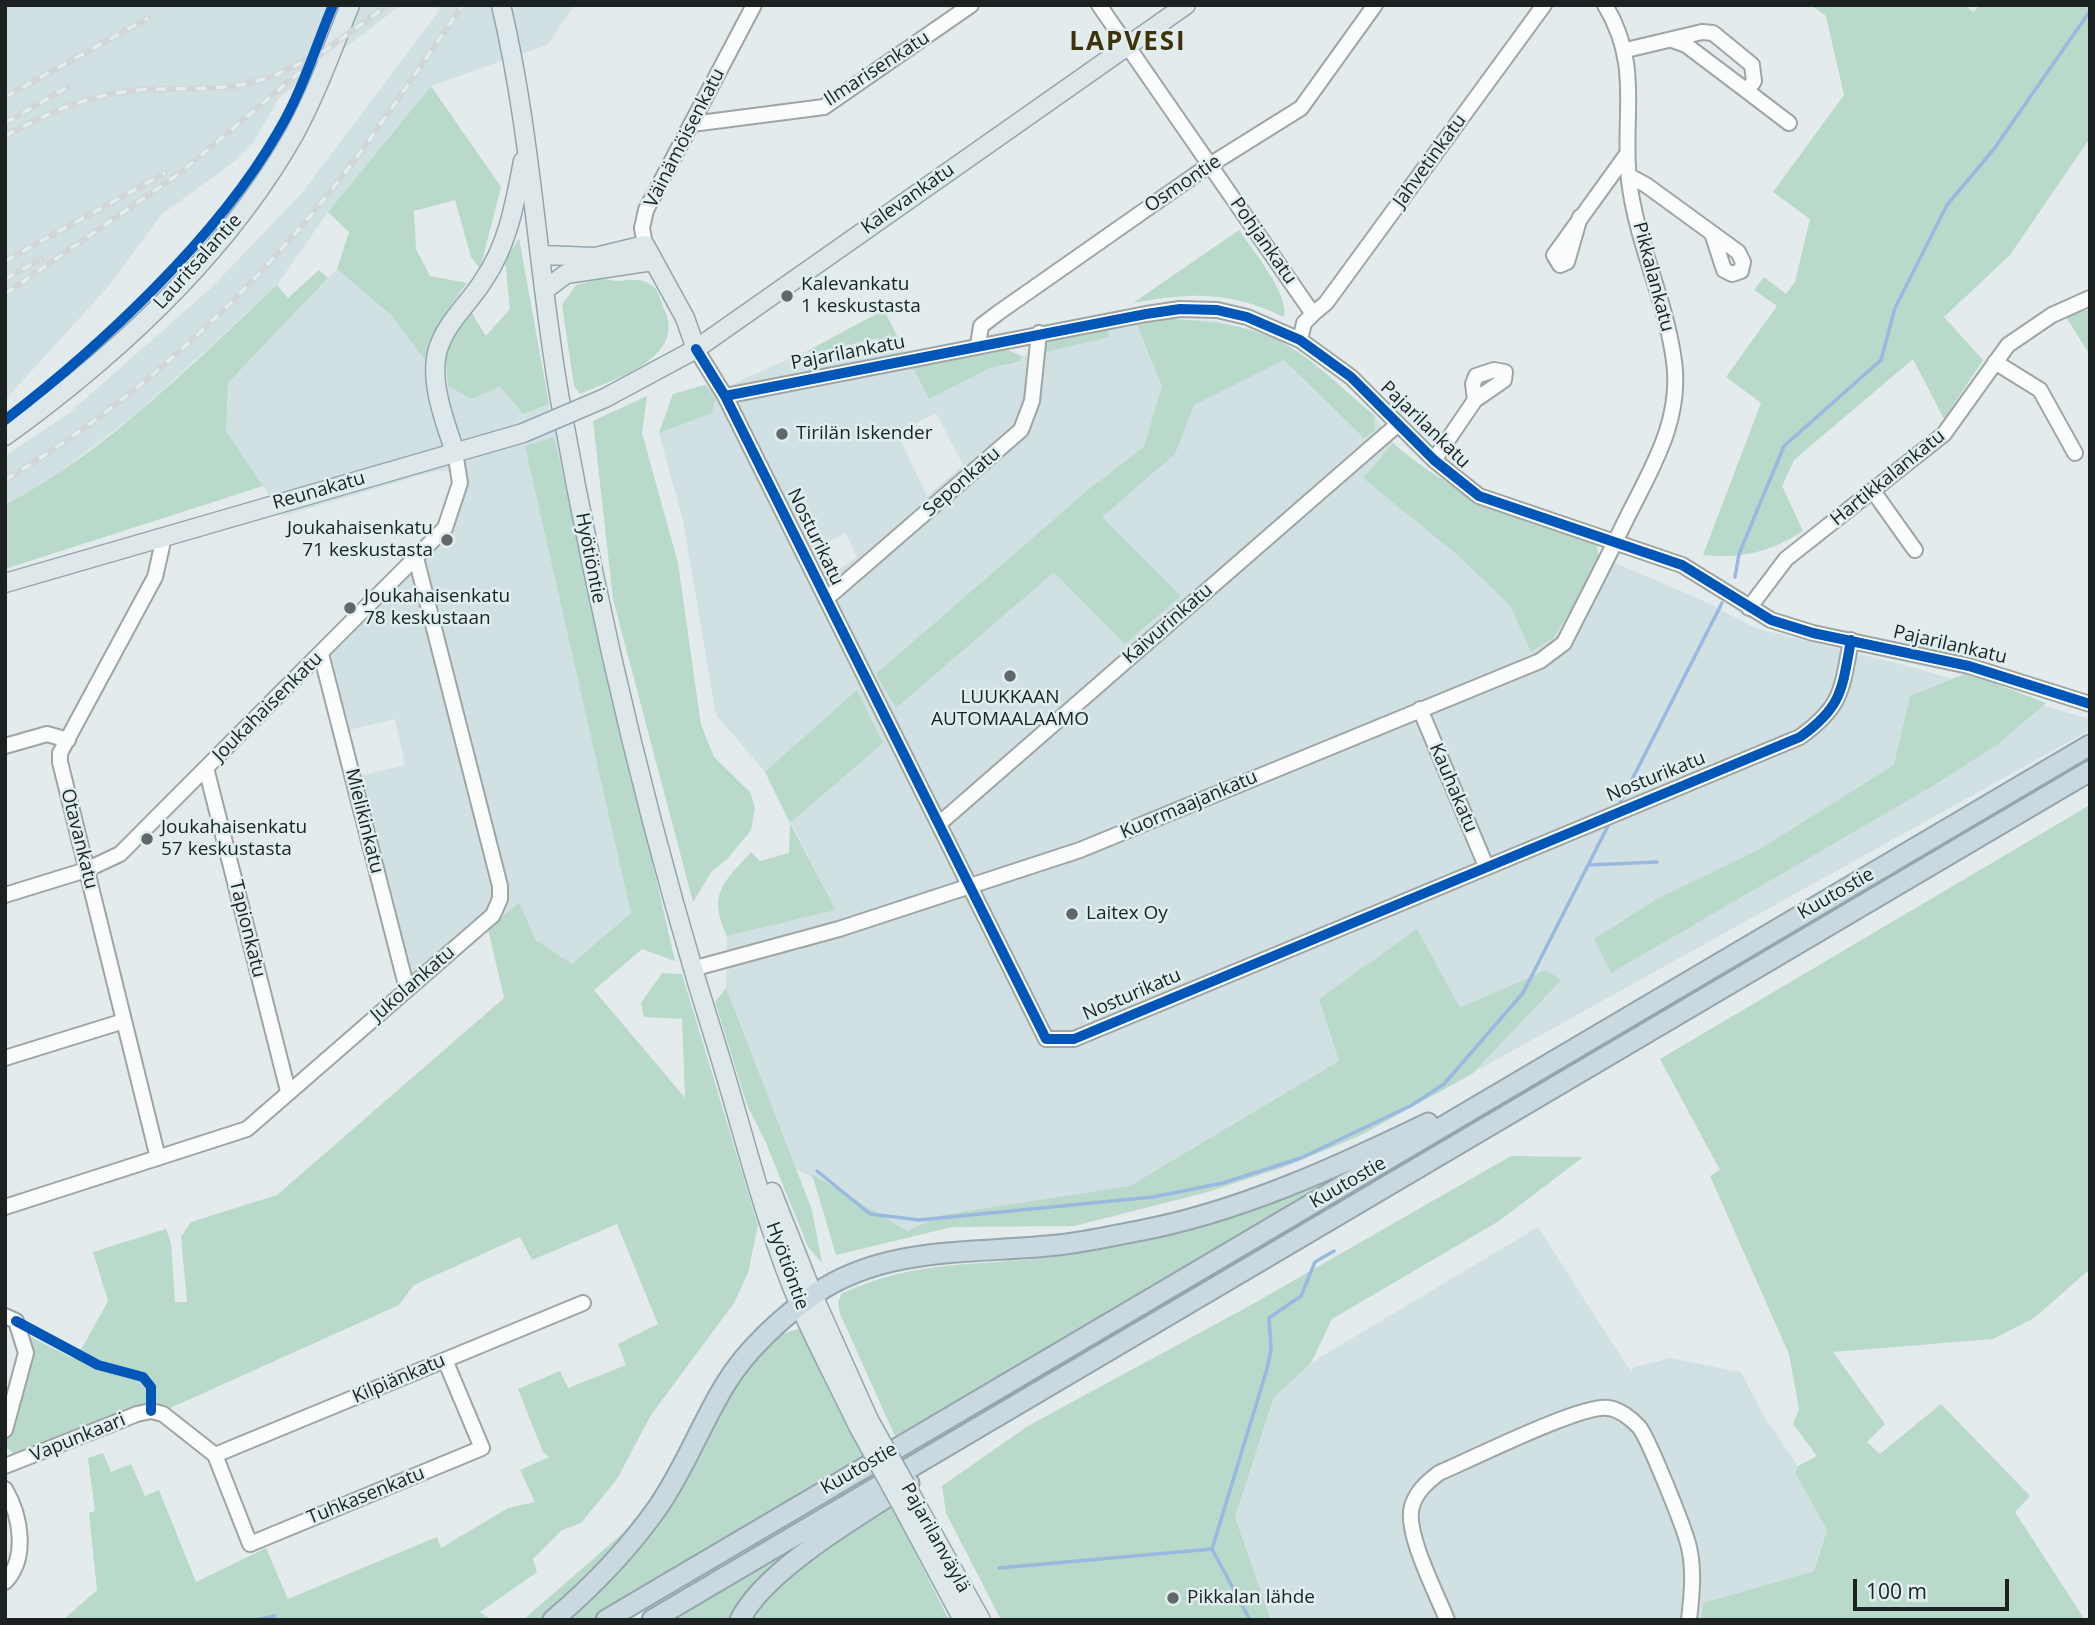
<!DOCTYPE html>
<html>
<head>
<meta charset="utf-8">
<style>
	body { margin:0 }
	#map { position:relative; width:2095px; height:1625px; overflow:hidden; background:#e4ebec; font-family:"Open Sans",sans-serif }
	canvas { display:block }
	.frame { position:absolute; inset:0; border:7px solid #1c2122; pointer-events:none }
	.scale { position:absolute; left:1853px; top:1579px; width:156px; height:32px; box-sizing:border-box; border:4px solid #1c2122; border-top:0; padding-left:9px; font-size:21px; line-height:24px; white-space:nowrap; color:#1c2122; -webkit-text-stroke:5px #e0eef0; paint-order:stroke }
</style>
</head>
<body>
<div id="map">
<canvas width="2095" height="1625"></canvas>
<div class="frame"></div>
<div class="scale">100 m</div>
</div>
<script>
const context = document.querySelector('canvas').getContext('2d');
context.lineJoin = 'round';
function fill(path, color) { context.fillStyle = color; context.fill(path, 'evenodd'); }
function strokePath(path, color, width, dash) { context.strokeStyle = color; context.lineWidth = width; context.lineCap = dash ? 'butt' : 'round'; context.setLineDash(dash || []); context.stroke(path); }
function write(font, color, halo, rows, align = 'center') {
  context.font = font + ' "Open Sans",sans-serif'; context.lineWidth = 5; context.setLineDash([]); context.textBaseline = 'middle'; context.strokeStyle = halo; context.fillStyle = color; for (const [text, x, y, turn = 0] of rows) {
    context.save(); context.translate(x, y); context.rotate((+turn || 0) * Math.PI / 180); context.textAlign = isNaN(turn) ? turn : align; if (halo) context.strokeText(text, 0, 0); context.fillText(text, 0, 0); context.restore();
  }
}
fill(new Path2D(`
	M5,5H401L279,98L253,143L235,161L161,215L107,288L5,400Z
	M437,5H575L547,45L431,86L328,212L277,285L141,410L40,487L5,505V456L69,413L211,288L300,195L439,11Z
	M337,269L391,315L448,386L471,399L500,387L523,414L549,404L675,961L642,949L594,990L572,964L536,940L519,902L402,1004L346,779L405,765L395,719L349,730L327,642L439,527L448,508L456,471H435L283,516L226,431L228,383Z
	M884,310L929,398L990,368L1019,363L1021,356L1042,353L1107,327L1171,319L1216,321L1265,334L1291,347L1374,415L1393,443L1414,462L1463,493L1504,513L1595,541L1599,556L1700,599L1755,628L1908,666L2090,719V730L1359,1136L1284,1167L1204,1193L942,1215L907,1231L793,1167L726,988L727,936L836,910L765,772L716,715L683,521L659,433L673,394L705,385L724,388L809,350ZM936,413L963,465L927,496L897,433ZM846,533L857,557L839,569L822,564L814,549Z
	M1538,1227L1631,1372L1634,1367L1670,1358L1741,1372L1765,1418L1798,1466L1795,1473L1827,1530L1814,1571L1704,1603L1701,1620H1271L1235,1517L1274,1397L1319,1358Z`), '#d1e1e3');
fill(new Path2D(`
	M1811,5H1965L1973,12L1980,5H2090V138L2010,255L1944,317L1983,360L1944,419L1913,359L1794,460L1782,486L1803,531C1771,552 1741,559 1703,555L1761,403L1726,377L1777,306L1754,290L1764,277L1786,294L1795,282L1810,219L1773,192L1844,95L1826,16Z
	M431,86L501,187L480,269L471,257L455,200L414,211L416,249L430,276L467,283L446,312L426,361L391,315L337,269L349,232L328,212Z
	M1239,230C1252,249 1290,295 1284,317C1230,291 1191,292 1133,303Z
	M519,238L549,404L523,414L500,387L471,399L448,386C444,349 446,339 470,310L486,336L510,309L505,261Z
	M319,270L328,278L228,383L226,431L263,486L5,569V505C108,451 192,364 277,285L288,298Z
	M604,278C621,286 638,273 654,287C659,292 662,305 665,311C686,359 611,380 580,394L574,386L562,305L576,285Z
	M2090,309V355L2066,317Z
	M884,310L903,348L876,338L810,354L809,350Z
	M1171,319C1212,321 1254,325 1290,347C1320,365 1347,393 1374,415L1375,431L1364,438L1284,360L1194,405L1175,454L1102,517L1181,596L1125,644L1054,572L896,708L876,674L1088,490L1144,447L1162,386L1137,325Z
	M1107,327L1109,337L1042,353L1044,344L1052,338Z
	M1008,350L1021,356L1020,362L990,368L929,399L913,368Z
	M705,385L715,399L712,413L659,433L673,394Z
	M647,396L642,433L678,563L701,725L714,757L750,792L755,808L751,830L728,858L712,871L693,902L613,599L593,421Z
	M554,437L675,961L642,949L594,990L685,1098L682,1019L644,1017L641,1003L662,973L682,974L758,1225L748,1273L734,1303L651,1415L617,1479L581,1523L562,1530L533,1559L537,1572L480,1612L492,1620H63L97,1590L89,1513L95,1511L88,1458L103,1453L111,1472L131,1464L145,1496L159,1490L196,1582L266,1548L288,1599L437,1537L441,1548L508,1508L535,1502L520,1470L549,1457L543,1452L518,1389L560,1371L568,1388L626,1365L618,1344L658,1324L617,1224L532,1260L520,1237L414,1285L399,1305L168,1409L155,1405L154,1388L147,1374L91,1359L74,1350L82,1348L108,1301L93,1252L166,1229L171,1243L175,1302H187L181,1237L191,1222L277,1195L504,998L488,929L519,902L536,940L572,964L631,913L525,446Z
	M1393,443C1454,497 1519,517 1595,541L1599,556L1592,577L1553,638L1531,652L1510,605L1454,552L1363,478Z
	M1967,673L2046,703L1998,744L1936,784L1611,973L1594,939L1657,899L1760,849L1894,765L1910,696Z
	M857,690L883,743L790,823L836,910L727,936C707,893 723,884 751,852L760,861L789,853L790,823L765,772Z
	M2090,805V1269L2034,1318L1993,1339L1833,1352L1885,1424L1867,1442L1880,1454L1941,1404L2030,1496L2015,1512L2085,1620H1701L1703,1603L1814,1571L1827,1530L1795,1473L1798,1466L1817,1456L1793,1424L1799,1409L1789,1354L1710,1176L1720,1170L1660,1059Z
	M1417,929L1460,1008L1546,970L1561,980L1472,1074L1359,1136L1284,1167L1204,1193L1074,1226L952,1227L836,1255L812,1174L907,1231L942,1215L1130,1186L1339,1061L1319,999Z
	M726,988L812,1210L822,1263L808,1247L766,1143L747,1105L715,1002Z
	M1511,1156L1583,1157L1499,1221L1332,1319L1310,1365L1274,1397L1235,1517L1271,1620H1001L946,1513L942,1486L1028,1426L1251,1305Z
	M1353,1169L895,1436L840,1314L838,1303L841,1294C926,1254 994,1269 1080,1253C1175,1236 1264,1206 1353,1169Z
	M805,1327L866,1453L591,1620H566L655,1527L700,1457L738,1379L779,1335Z
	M27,1335L70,1357L141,1379L147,1390L146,1404L16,1456L6,1447L8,1436L31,1363Z
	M669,1477C630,1535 595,1574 542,1620H523L624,1532Z
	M890,1503L949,1620H750C771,1579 851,1531 890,1503Z
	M843,1519L732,1620H674Z`), '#b9d9ca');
strokePath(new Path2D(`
	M1735,577L1739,554L1784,446L1881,360L1895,308L1947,205L1994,149L2090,11
	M1618,807L1722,603
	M1589,865L1657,862
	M817,1171L870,1214L919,1220L1153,1197L1223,1183L1301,1158L1412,1105L1444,1084L1523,993L1611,820
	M999,1568L1212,1549
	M255,1620L275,1616
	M1250,1620L1212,1549L1267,1369L1271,1349L1269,1318L1301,1296L1315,1262L1334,1251`), '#9ab9e0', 3.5);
const minor = new Path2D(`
	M1099,5L1313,314L1304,323L1300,340
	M1626,50L1702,32L1713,33L1752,65L1754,81L1747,91L1686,45L1672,40
	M1747,91L1789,123
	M692,124L824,107L971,5
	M1629,176L1646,185L1738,252L1743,262L1741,271L1732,274L1724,270L1712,233
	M1580,217L1567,262L1560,265L1554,255L1627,154
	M645,245L642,228L646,210L754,5
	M1313,314L1326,303L1544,5
	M978,345L981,326L998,313L1205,168L1301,108L1375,5
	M696,349L725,396L1046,1039H1074L1800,737C1842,707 1842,690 1851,640
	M1995,362L2040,390L2075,453
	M725,396L1146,314L1180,309L1217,310L1247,317L1300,340L1351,377L1434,460L1479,496L1682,565L1771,620L1813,633L1969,666L2090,704
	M1434,460L1475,400L1504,380L1505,372L1494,370L1476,376L1473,384L1475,400
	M1873,491L1915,550
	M826,599L1021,430L1032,401L1039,333
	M1749,608L1786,559L1944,434L2008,345L2052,315L2090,298
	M321,654L407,989
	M1420,709L1486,866
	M5,746L47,734L68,740
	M206,768L288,1091
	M940,823L1397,425
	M5,895L86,870L120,854L445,528L460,483L455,452
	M692,969L839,929L1080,850L1540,661L1564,643C1582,607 1601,571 1619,534C1645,478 1683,426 1674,361C1666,300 1636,242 1629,180C1622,116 1642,66 1605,5
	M5,1058L124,1021
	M158,1158L60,762V753L155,577L162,546L160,537
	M5,1207L247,1129L493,915L500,899V886L416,558
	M5,1316L16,1321L26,1353L5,1430
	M215,1455L583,1303
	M5,1466L137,1414L151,1411L163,1414L215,1455L250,1544L482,1448L445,1360
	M5,1489C21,1516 28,1558 5,1582
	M1447,1620C1437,1594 1404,1532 1412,1506C1417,1491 1426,1483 1439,1473C1470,1460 1581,1404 1608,1408C1619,1409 1632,1419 1639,1427C1648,1437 1682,1523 1687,1540C1695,1565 1692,1594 1689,1620`);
const major = new Path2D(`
	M501,5C532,135 537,269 560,400C600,624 652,843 721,1060C746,1142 766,1227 800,1306C818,1347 839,1386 858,1426
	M542,255L595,257L645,245L685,318L696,349
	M546,289L566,274L653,261
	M605,398L696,349L1186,5
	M5,436C117,355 227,254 295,133C317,92 333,48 350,5
	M455,452C445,422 430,384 437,353C444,324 468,305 483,281C508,245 515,203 523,161
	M5,583L523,433
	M772,1192L813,1295L869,1420
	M919,1509L981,1620
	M907,1515L963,1620`);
const highway = new Path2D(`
	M553,1620C593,1586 628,1550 658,1507C685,1468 701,1424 725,1385C745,1351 783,1316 815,1294C886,1245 976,1254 1058,1245C1085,1242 1111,1236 1138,1231C1239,1212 1335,1168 1428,1123
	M606,1620L2090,745
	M652,1620L2090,771
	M740,1620C765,1569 862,1514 909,1483`);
strokePath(minor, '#9fa5a5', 18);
strokePath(major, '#94a6ad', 21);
strokePath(highway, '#94a6ad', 23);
strokePath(minor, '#fbfcfc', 14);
strokePath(major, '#dee7ea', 18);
strokePath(highway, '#cad9df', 19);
const rail = new Path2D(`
	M5,97L148,18
	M5,123L68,87
	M5,136C47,114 81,97 130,91C171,86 216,93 257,81C274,77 291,68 306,60
	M5,261L165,173
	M5,279L41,259
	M5,294L180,173L327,49L388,5
	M5,480C142,398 260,286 356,158C393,108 427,56 463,5`);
strokePath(rail, '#d3d6d6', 6);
strokePath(rail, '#e0eef0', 3.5, [10]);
const majorBridge = new Path2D(`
	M523,433L605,398
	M869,1420L919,1509
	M858,1426L907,1515`);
strokePath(majorBridge, '#94a6ad', 21, []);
strokePath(majorBridge, '#dee7ea', 18);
strokePath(new Path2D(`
	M696,349L725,396L1046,1039H1074L1800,737C1842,707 1842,690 1851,640
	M725,396L1146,314L1180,309L1217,310L1247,317L1300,340L1351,377L1434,460L1479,496L1682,565L1771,620L1813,633L1969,666L2090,704
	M5,420C101,346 218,237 278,132C302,92 315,48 333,5
	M16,1321L98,1365L143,1377L151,1387V1411`), '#0057b8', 10);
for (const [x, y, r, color] of [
	[787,296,7,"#626869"],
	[782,434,7,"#626869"],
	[447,540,7,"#626869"],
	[350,608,7,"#626869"],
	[1010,676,7,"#626869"],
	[147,839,7,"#626869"],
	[1072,914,7,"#626869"],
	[1173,1598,7,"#626869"]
]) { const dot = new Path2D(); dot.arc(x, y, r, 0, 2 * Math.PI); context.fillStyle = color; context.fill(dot); strokePath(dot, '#e0eef0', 2.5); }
write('19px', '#1c2122', '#e0eef0', [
	["Ilmarisenkatu",877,69,-33],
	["Väinämöisenkatu",685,138,-63],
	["Jahvetinkatu",1430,161,-54],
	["Osmontie",1183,184,-34],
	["Kalevankatu",908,199,-35],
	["Pohjankatu",1263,241,55],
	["Lauritsalantie",198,262,-48],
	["Pikkalankatu",1653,277,75],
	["Pajarilankatu",848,353,-11],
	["Pajarilankatu",1425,425,44],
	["Hartikkalankatu",1888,478,-39],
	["Seponkatu",962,482,-41],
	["Reunakatu",319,491,-16],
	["Nosturikatu",815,537,64],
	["Hyötiöntie",590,558,79],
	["Kaivurinkatu",1168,624,-41],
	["Pajarilankatu",1950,645,13],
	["Joukahaisenkatu",268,707,-45],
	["Nosturikatu",1656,777,-22],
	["Kauhakatu",1453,788,67],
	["Kuormaajankatu",1189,805,-23],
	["Mielikinkatu",364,821,76],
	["Otavankatu",79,839,76],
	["Kuutostie",1836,894,-30],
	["Tapionkatu",247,929,76],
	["Jukolankatu",413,984,-41],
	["Nosturikatu",1132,995,-23],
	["Kuutostie",1348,1183,-30],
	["Hyötiöntie",787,1266,70],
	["Kilpiänkatu",399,1379,-23],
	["Vapunkaari",78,1438,-22],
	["Kuutostie",859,1469,-30],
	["Tuhkasenkatu",366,1496,-22],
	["Pajarilanväylä",935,1538,61]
]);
write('19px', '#1c2122', '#e0eef0', [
	["Kalevankatu",801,285],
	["1 keskustasta",801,307],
	["Tirilän Iskender",796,434],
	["Joukahaisenkatu",433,529,"right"],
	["71 keskustasta",433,551,"right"],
	["Joukahaisenkatu",364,597],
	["78 keskustaan",364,619],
	["LUUKKAAN",1010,698,"center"],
	["AUTOMAALAAMO",1010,720,"center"],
	["Joukahaisenkatu",161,828],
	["57 keskustasta",161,850],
	["Laitex Oy",1086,914],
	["Pikkalan lähde",1187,1598]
], 'left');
context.letterSpacing = '2px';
write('bold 26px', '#403208', '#e0eef0', [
	["LAPVESI",1128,43]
]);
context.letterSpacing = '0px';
</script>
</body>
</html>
